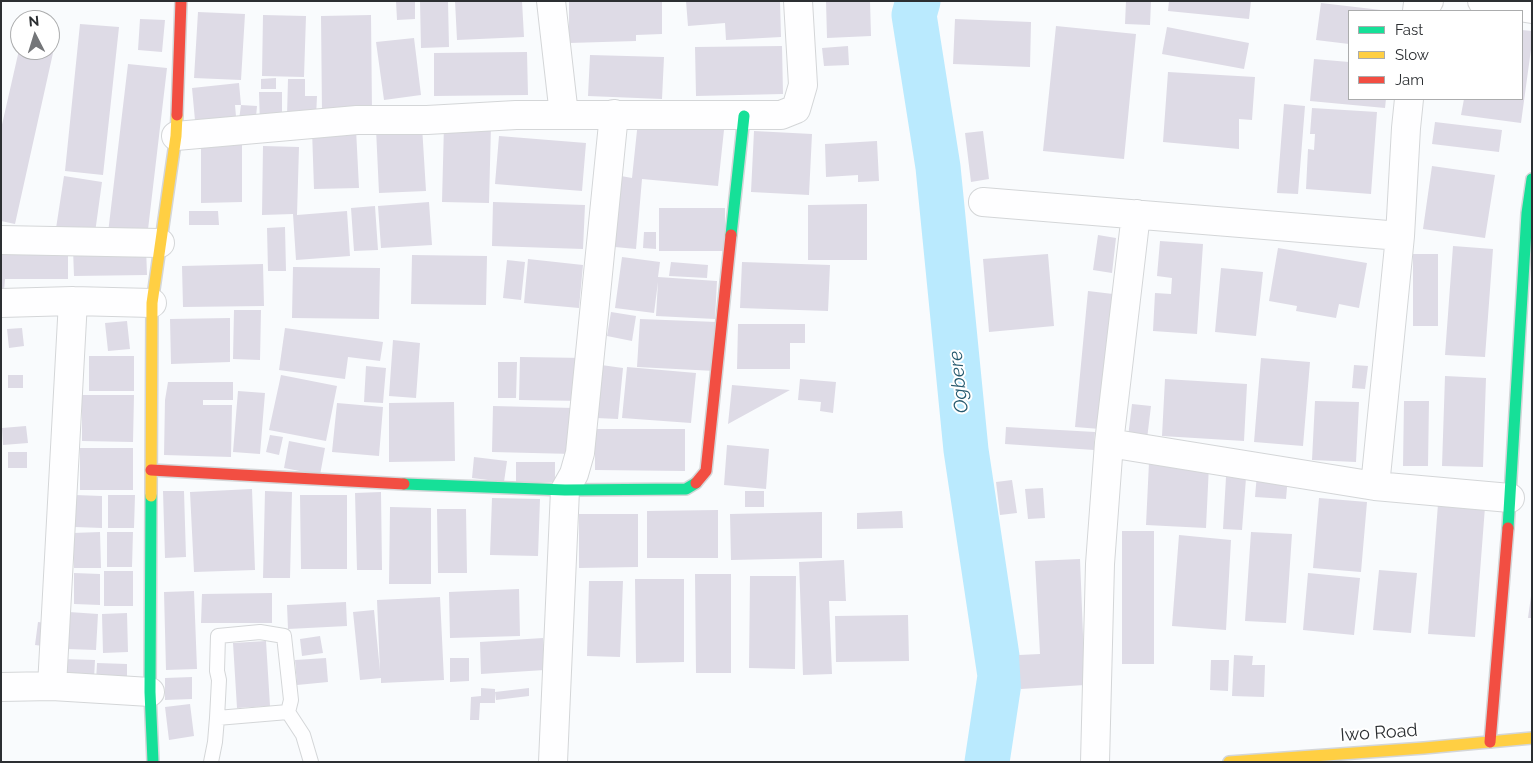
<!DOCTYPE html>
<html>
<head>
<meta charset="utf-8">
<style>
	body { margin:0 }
	#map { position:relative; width:1533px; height:763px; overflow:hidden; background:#f9fbfd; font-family:Raleway,sans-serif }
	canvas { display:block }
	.frame { position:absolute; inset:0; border:2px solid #2c2f32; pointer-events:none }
	.legend { position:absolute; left:1348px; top:10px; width:175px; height:90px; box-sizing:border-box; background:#fff; border:1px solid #abacad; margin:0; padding:6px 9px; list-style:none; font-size:15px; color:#2c2f32 }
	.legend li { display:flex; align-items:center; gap:10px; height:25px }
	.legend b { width:25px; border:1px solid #abacad }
	.north { position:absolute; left:10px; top:10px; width:50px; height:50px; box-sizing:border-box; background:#fff; border:1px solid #abacad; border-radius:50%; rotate:355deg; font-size:14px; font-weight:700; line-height:20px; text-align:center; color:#2c2f32 }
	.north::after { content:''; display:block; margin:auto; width:18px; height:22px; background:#747679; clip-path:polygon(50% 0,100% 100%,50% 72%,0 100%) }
</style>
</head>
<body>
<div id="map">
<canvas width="1533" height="763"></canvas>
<div class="frame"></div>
<ul class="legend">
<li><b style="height:6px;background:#16e098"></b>Fast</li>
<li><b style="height:6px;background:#ffcf43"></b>Slow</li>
<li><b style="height:6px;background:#f24e42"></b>Jam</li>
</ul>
<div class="north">N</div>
</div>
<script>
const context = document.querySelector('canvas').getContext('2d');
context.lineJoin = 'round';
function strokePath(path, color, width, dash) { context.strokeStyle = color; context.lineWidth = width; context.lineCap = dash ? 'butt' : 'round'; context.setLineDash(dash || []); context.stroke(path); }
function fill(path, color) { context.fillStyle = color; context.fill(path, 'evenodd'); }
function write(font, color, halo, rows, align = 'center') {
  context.font = font + ' Raleway,sans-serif'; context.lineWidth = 4; context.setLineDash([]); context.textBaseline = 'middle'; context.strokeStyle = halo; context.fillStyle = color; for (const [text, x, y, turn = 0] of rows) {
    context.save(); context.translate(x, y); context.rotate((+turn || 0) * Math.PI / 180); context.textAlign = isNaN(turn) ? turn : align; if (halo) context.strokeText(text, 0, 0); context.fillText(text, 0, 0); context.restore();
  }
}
strokePath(new Path2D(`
	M918,1L914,15L938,167L966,450L1000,676L987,762`), '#baeafe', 45);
fill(new Path2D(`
	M396,1H415V19L397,20Z
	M420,1H448L449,47L421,48Z
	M455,1H522L524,37L457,40Z
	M569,1H662V34L636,35V41L569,43Z
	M686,1H780L781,37L726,40L725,23L688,26Z
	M826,1H870L871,36L827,38Z
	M1126,1H1151L1150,25L1125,24Z
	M1169,1H1251L1249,19L1168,11Z
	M1321,3L1381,10V11H1349V44L1316,40Z
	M198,12L245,14L241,80L194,78Z
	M263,15L306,16L304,77L262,76Z
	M371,15L372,112L322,113L321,16Z
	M140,19L165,20L162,52L138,50Z
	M955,19L1031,22L1030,67L953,64Z
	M80,24L119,27L103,175L65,171Z
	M1056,26L1136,34L1124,159L1043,151Z
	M1167,27L1249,43L1244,69L1162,54Z
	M1522,30L1532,31V42L1521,123L1461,115L1464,99H1522Z
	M50,34L57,35L15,224L1,221V129L19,50H50Z
	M414,38L421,95L384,100L376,42Z
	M782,46L783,94L696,96L695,47Z
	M848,46L849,65L824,66L822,48Z
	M527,52L528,95L434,96V53Z
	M590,55L664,57L662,99L588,96Z
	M1314,59L1349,62V99H1386L1385,108L1310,101Z
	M128,64L167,68L147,238L108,233Z
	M1168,72L1255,77L1252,120L1239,119V149L1163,142Z
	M276,78V89H261V79Z
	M288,79H305V96H317L316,117L287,116Z
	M239,83L241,105H235L237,128L196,131L192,88Z
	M259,92H282V124L260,125Z
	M1284,104L1305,106L1298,194L1277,193Z
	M241,105L257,106L255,128L238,127Z
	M1312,108L1377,112L1371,194L1306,189L1308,149L1314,150L1315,134H1310Z
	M638,121L724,130L718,186L642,179L636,249L615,247L621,176L632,178Z
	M1435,122L1502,130L1499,152L1432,144Z
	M444,124L491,125L489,203L442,202Z
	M422,126L426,191L379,193L376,129Z
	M356,129L359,188L314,189L312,130Z
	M754,131L812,134L809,195L751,192Z
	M983,131L989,179L971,182L965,133Z
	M499,136L586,143L582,191L495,184Z
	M877,141L879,181L858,182V175L826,177L825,144Z
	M201,144H242V202L201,203Z
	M263,146L299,147L297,215L347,211L350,256L296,260L293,214L262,215Z
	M1432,166L1495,175L1485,238L1423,229Z
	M64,176L102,182L94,240L55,235Z
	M429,202L432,245L381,248L378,206Z
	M493,202L585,205L583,249L492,246Z
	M867,204V260H808V205Z
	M375,206L378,250L354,251L351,208Z
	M659,208H725V251H659Z
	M189,211H218L219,225H189Z
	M285,227L286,271H268L267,228Z
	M644,232H656V249L643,248Z
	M1098,235L1116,238L1112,273L1093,270Z
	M1160,241L1203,244L1197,334L1153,331L1155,293L1171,294L1172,278L1157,276Z
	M68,245V279H5L4,292H1V251Z
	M1453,246L1493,249L1485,357L1445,355Z
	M146,247L147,275L74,276L73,249Z
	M1278,248L1367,263L1359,308L1339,304L1336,318L1296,311L1297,306L1269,301Z
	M1048,254L1054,326L989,332L983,259Z
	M1413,254H1438V326H1413Z
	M412,255L487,256L486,305L411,304Z
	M622,257L660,262L658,277L717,281L715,319L656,316L658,282L654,313L615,308Z
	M528,259L583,265L579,308L524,303Z
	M507,260L525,262L521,300L503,298Z
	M671,262L708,265L707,278L669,276Z
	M742,262L830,265L828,311L740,308Z
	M263,264L264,306L183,307L182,266Z
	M293,267L380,268L379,319L292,318Z
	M1221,268L1263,272L1256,336L1215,332Z
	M1088,291L1113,294L1100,429L1075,427Z
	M234,310H261L260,360L233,359Z
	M611,312L636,316L632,341L607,336Z
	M230,318V362L171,364L170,319Z
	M640,319L717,322L715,371L637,367Z
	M127,321L130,349L108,351L105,323Z
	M738,324H805V343H790V369H737Z
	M22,328L24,346L9,348L7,329Z
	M285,328L383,342L380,361L348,357L345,379L279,370Z
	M393,340L420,343L416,398L389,396Z
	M89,356H134V391H89Z
	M520,357L585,358L584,401L519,400Z
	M1261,358L1310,362L1303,446L1254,442Z
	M498,362H517L516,398H498Z
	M601,365L623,368L618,419L596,418Z
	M1354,365L1368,366L1365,389L1352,388Z
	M366,366L386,368L383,403L364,402Z
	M627,367L696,373L691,423L622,418Z
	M8,375H23V388H8Z
	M281,375L337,386L326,441L269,430Z
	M1445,376L1486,378L1483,467L1442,466Z
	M800,379L836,382L833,413L820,411L821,402L798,400Z
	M1165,379L1247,384L1244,441L1162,436Z
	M168,382H233V400H203V405H232L231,457L164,455L165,400Z
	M732,385L790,390L728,424Z
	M238,391L265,393L260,454L233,452Z
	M82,395H134L133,442L82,441Z
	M1315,401L1359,402L1356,462L1312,460Z
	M1404,401H1429L1428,466H1403Z
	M454,402L455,461L389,462V403Z
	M337,403L383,407L379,456L332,452Z
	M1132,404L1151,406L1147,439L1128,437Z
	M493,406L574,408L573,454L492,452Z
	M26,426L28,443L3,445L2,428Z
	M1006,427L1095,432L1094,450L1005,444Z
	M595,429H685V471L595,470Z
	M270,435L283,437L279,455L266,452Z
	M289,441L325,448L320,475L284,468Z
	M727,445L769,449L766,489L724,485Z
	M80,448H133V490H80Z
	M8,452H27V468H8Z
	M474,457L507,461L504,482L472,478Z
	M516,462H555V482H516Z
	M1149,462L1209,465L1206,528L1146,525Z
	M1257,474L1288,476L1286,499L1255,497Z
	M1226,477L1246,478L1242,530L1223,529Z
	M1012,480L1017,513L1000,515L996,482Z
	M1043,488L1045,518L1028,519L1025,489Z
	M252,489L255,570L194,572L190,492Z
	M163,491H184L186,557L165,558Z
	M265,491L292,492L290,578H263Z
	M745,491H764V507H745Z
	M381,492L382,570H357L355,493Z
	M75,495L102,496V528L75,527Z
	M108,495H135L134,528H108Z
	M300,495H347V569H301Z
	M492,498L540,499L538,556L490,555Z
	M1319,498L1367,502L1361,572L1313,568Z
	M1438,504L1485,507L1475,637L1428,634Z
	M390,507L431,508V584H389Z
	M437,509H466L467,573H438Z
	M718,510V558H647V511Z
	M902,511L903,528L857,529V513Z
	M822,512V558L731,560L730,514Z
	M579,514H638V567L579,568Z
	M1122,531H1154V664H1122Z
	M100,532L101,568H74L73,533Z
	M107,532H133L132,567H107Z
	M1251,532L1292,534L1286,623L1245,621Z
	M1179,535L1231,540L1226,630L1172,626Z
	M1080,559L1085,685L1021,689L1019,655L1040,654L1035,561Z
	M844,560L846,601H829L832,674L803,675L799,562Z
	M1379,570L1417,573L1411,633L1373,630Z
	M104,571H133V606H104Z
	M74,573L100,574V605L74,604Z
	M1308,573L1360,578L1354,635L1303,630Z
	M695,574H731V673H696Z
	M750,576H796L795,669L749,668Z
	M635,579H684V662L636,663Z
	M589,581H623L620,657L587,656Z
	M519,589L520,636L450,638L449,592Z
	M194,591L197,669L166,670L164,592Z
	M272,593V623H201L202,594Z
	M1531,596H1532V618H1528Z
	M440,597L444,680L381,683V678L360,680L353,612L374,610L380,671L377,600Z
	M346,602L347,626L288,629L287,605Z
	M69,612L98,614L96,650L67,649Z
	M127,613L128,652L103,653L102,614Z
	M908,615L909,661L836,662L835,616Z
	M38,622L54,624L51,647L35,645Z
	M320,636L323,653L302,656L300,639Z
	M543,638L545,670L481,674L480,642Z
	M266,641L270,706L237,708L233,643Z
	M1234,655L1253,656L1252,665H1265L1264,697L1232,696Z
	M326,658L328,682L297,685L295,660Z
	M450,658H469V681L450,682Z
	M62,659L95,660L94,679L61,678Z
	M1211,660H1229L1228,691L1210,690Z
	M97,663L127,664V682L96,681Z
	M192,677V699L165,700V678Z
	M481,688L495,689V692L529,688V696L496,700L495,692V703H480L479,720H470L471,697L481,696Z
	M190,704L194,736L169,740L165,707Z`), '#dedbe6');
const lane = new Path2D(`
	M217,718L288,712
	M211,762L215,742L217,718L219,680L217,671L218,636L260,632L284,636L291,700L288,712L303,735L311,762`);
const street = new Path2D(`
	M551,1L564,115
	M1482,1L1532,9
	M1417,11L1418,3L1429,1
	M176,136L357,120H427L516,115H781L796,109L803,85L798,1
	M983,202L1400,236
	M1,240L160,243
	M1,303L73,301L152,303
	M1109,443L1375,486L1510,498
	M1375,486L1400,236L1406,128L1409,99
	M52,686L73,301
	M1,687L52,686L150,692
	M553,762L565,490L574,474L580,453L614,114
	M1095,762L1100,564L1109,443L1136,214`);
const fast = new Path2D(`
	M731,235L744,116
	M404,484L565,490L686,489L696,483
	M151,496L150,692L153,762
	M1508,528L1527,213L1532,179`);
const slow = new Path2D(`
	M151,496L152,303L176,136L177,115
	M1229,762L1424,748L1532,738`);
const jam = new Path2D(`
	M177,115L181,1
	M151,470L404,484
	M696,483L706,471L731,235
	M1490,742L1508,528`);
strokePath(lane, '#d4d6d8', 16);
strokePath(street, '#d4d6d8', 30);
strokePath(fast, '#d4d6d8', 14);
strokePath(slow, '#d4d6d8', 14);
strokePath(jam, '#d4d6d8', 14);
strokePath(lane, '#fefeff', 14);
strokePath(street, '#fefeff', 28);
strokePath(fast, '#16e098', 11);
strokePath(slow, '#ffcf43', 11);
strokePath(jam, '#f24e42', 11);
write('18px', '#2c2f32', '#fff', [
	["Iwo Road",1379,733,-4]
]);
write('italic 19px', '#25596e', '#fff', [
	["Ogbere",959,382,-96]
]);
</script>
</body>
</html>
